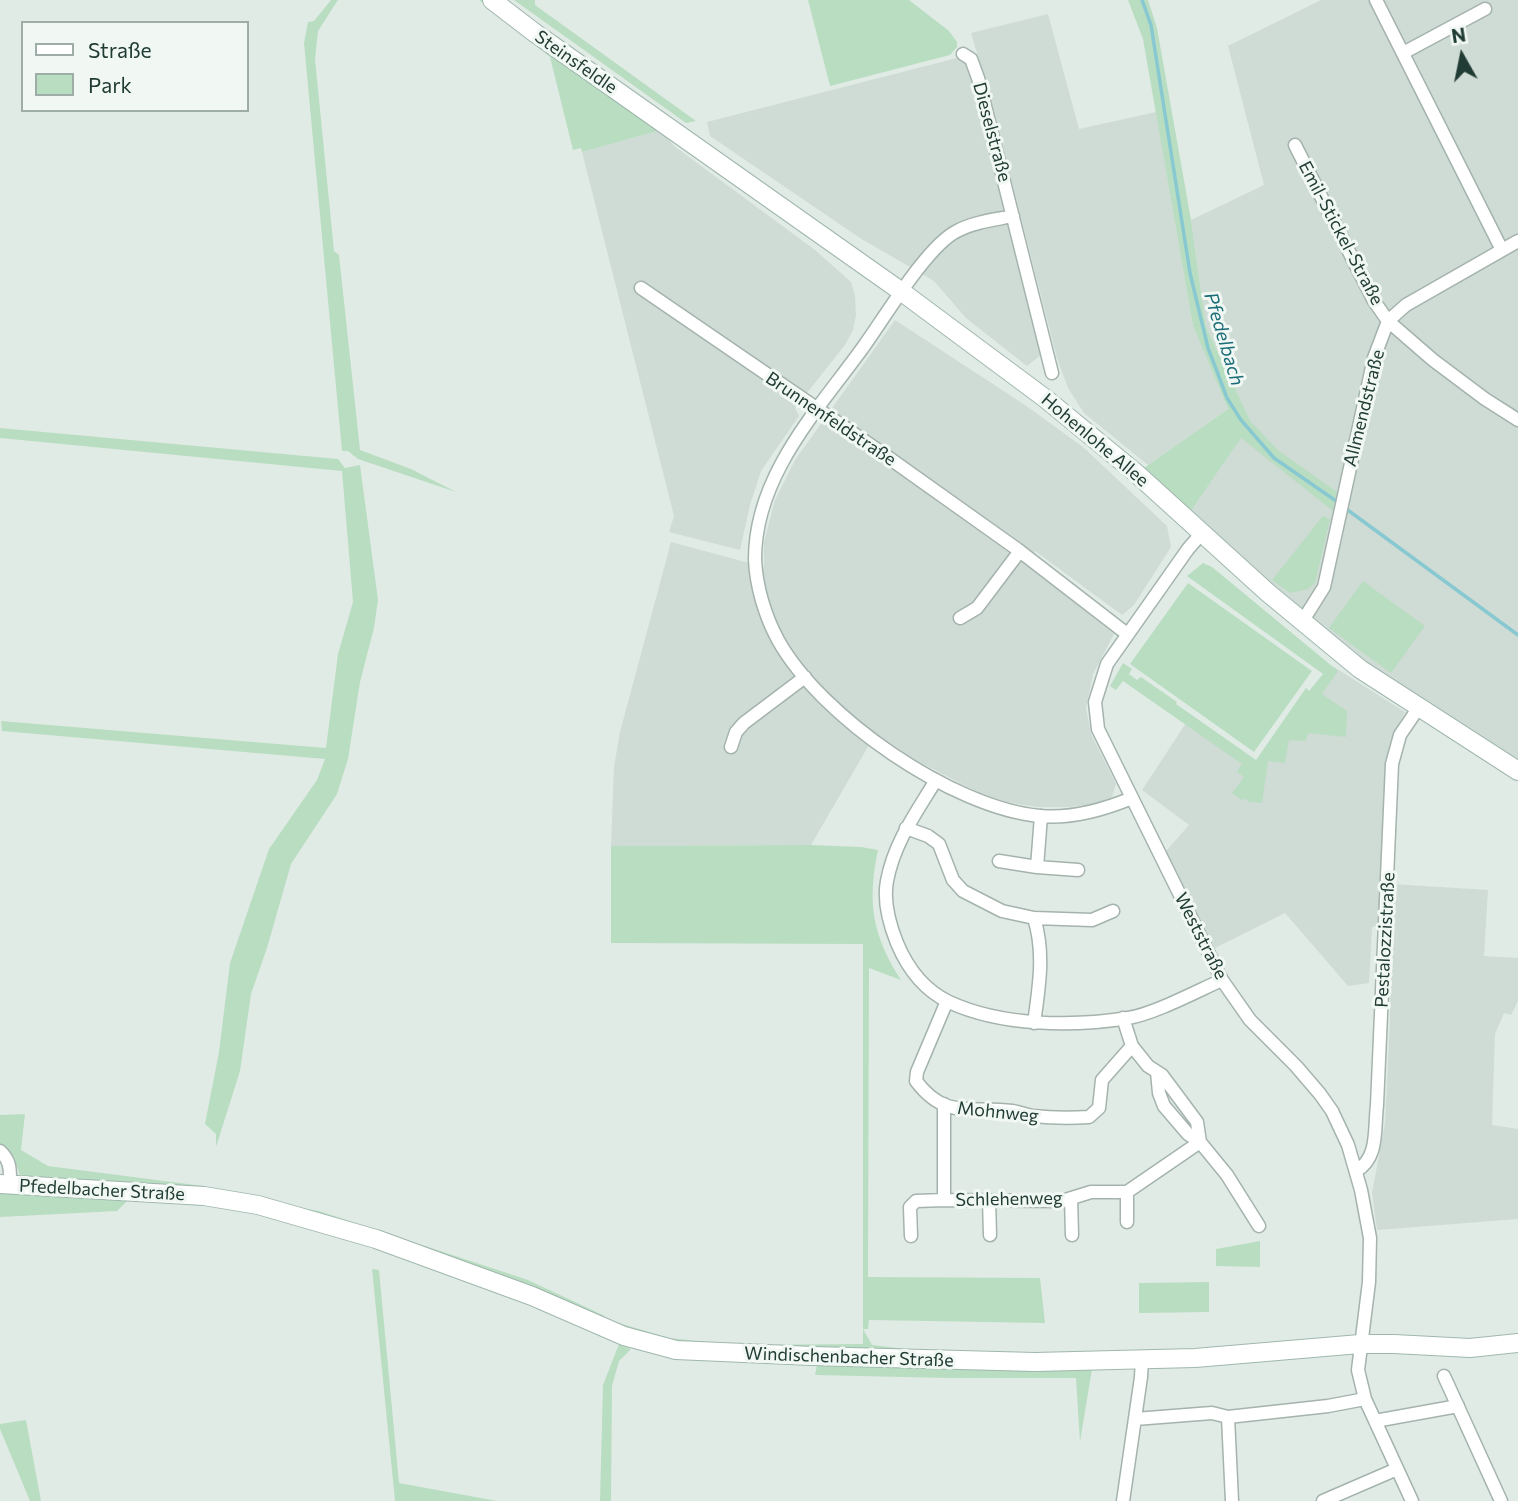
<!DOCTYPE html>
<html>
<head>
<meta charset="utf-8">
<style>
	body { margin:0 }
	#map { position:relative; width:1518px; height:1501px; overflow:hidden; background:#e1ebe6; font-family:Commissioner,sans-serif }
	canvas { display:block }
	.legend { position:absolute; left:21px; top:21px; width:228px; height:91px; box-sizing:border-box; background:#f1f8f4; border:2px solid #9eada7; margin:0; padding:9px 12px; list-style:none; font-size:21px; color:#213c34 }
	.legend li { display:flex; align-items:center; gap:14px; height:35px }
	.legend b { width:35px; border:2px solid #9eada7 }
	.north { position:absolute; left:1427px; top:21px; width:70px; height:70px; -webkit-text-stroke:5px #f1f8f4; paint-order:stroke; rotate:351deg; font-size:19px; font-weight:700; line-height:28px; text-align:center; color:#213c34 }
	.north::after { content:''; display:block; margin:auto; width:24px; height:32px; background:#213c34; clip-path:polygon(50% 0,100% 100%,50% 72%,0 100%) }
</style>
</head>
<body>
<div id="map">
<canvas width="1518" height="1501"></canvas>
<ul class="legend">
<li><b style="height:9px;background:#fff"></b>Straße</li>
<li><b style="height:19px;background:#b9ddc1"></b>Park</li>
</ul>
<div class="north">N</div>
</div>
<script>
const context = document.querySelector('canvas').getContext('2d');
context.lineJoin = 'round';
function fill(path, color) { context.fillStyle = color; context.fill(path, 'evenodd'); }
function strokePath(path, color, width, dash) { context.strokeStyle = color; context.lineWidth = width; context.lineCap = dash ? 'butt' : 'round'; context.setLineDash(dash || []); context.stroke(path); }
function write(font, color, halo, rows, align = 'center') {
  context.font = font + ' Commissioner,sans-serif'; context.lineWidth = 6; context.setLineDash([]); context.textBaseline = 'middle'; context.strokeStyle = halo; context.fillStyle = color; for (const [text, x, y, turn = 0] of rows) {
    context.save(); context.translate(x, y); context.rotate((+turn || 0) * Math.PI / 180); context.textAlign = isNaN(turn) ? turn : align; if (halo) context.strokeText(text, 0, 0); context.fillText(text, 0, 0); context.restore();
  }
}
fill(new Path2D(`
	M1321,0H1518V762L1359,663L1190,512L1251,422L1206,327L1191,220L1264,185L1228,46Z
	M1048,14L1079,129L1156,112L1193,326L1228,409L1148,465L1084,413L1068,388L1057,358L990,97L971,33Z
	M961,57L969,62L1041,355L1027,366L966,318L934,281L860,238L710,136L707,122Z
	M661,130L674,146L815,250L851,282L855,295L856,315L853,330L845,345L795,408L799,416L761,471L750,505L740,550L669,532L674,516L582,152Z
	M895,320L1025,405L1083,447L1167,526L1171,547L1134,605L1122,615L1035,551L1028,565L1114,634L1093,674L1086,708L1091,734L1116,784L1112,797L1100,804L1069,807H1036L1006,802L979,793L912,758L876,733L811,845L611,846L614,767L620,732L671,542L764,567V542L775,500L795,460Z
	M1334,667L1405,712L1394,733L1380,926L1372,927L1369,983L1348,986L1285,913L1215,948L1166,851L1189,825L1142,790L1190,717L1257,763Z
	M1392,884L1488,890L1484,956L1518,958V1001L1511,1015L1504,1013L1495,1034L1492,1125L1518,1129V1219L1377,1230L1372,1193L1385,1123L1390,1019Z`), '#cfdbd5');
fill(new Path2D(`
	M331,0H338L318,31L315,59L334,251L339,255L360,450L411,469L456,492L358,459L348,451H342L304,43L308,22L314,21Z
	M479,0H486L661,130L582,152L581,148L573,150L550,57Z
	M514,0H535V5L696,121L686,123Z
	M808,0H909L949,31L957,42V47L950,55L830,86Z
	M1128,0H1148L1157,28L1191,220L1206,327L1251,422L1279,451L1337,492L1333,511L1241,438L1190,512L1141,470L1228,409L1193,326L1143,39Z
	M0,428L338,459L345,468L360,465L378,600L374,628L360,682L348,759L337,794L291,864L267,948L251,994L240,1071L216,1147V1134L205,1124L219,1052L230,963L269,849L317,780L325,759L2,731L1,721L326,748L338,654L353,602L342,471L0,438Z
	M1323,516L1330,519L1315,583L1308,589L1290,593L1272,580Z
	M1203,563L1212,567L1338,671L1322,694L1347,711L1346,737L1308,733L1306,741L1289,740L1285,763L1268,761L1262,803L1249,802L1244,798L1242,800L1232,793L1244,777L1237,772L1242,764L1123,681L1116,690L1110,686L1123,663L1132,669L1129,674L1137,680L1141,677L1177,702L1176,704L1256,760L1306,688L1309,691L1323,674L1187,576Z
	M1363,581L1425,626L1391,673L1329,628Z
	M1188,583L1312,671L1254,752L1130,664Z
	M811,845L861,847L878,850C867,902 872,935 901,980L869,968L868,1277L1040,1278L1045,1323L869,1320L868,1329H863L872,1345L923,1351L693,1348L613,1326L612,1321L669,1338L733,1345L863,1344V944L611,943V846Z
	M25,1114L21,1150L48,1166L203,1186L195,1191L27,1180L20,1176L14,1157L0,1145V1115Z
	M0,1192L131,1197L117,1211L0,1217Z
	M259,1200L319,1211L528,1280L605,1316L596,1319Z
	M1260,1241V1267L1216,1266V1249Z
	M372,1269L379,1270L399,1483L497,1501H395Z
	M1209,1282V1312L1139,1313V1283Z
	M619,1344L631,1349L619,1361L612,1386L611,1501H600L603,1385Z
	M817,1365L1092,1369L1080,1442L1076,1378H949L815,1375Z
	M26,1420L41,1501H30L0,1429V1424Z`), '#b9ddc1');
strokePath(new Path2D(`
	M1142,0L1151,25L1190,273L1208,348L1218,374L1227,398L1241,420L1274,458L1339,503
	M1345,508L1518,635`), '#88c9d1', 3.5);
const street = new Path2D(`
	M1376,0L1502,250
	M1403,53L1485,9
	M963,54L971,59L978,78L1052,373
	M1295,145L1374,301L1388,321L1433,360L1485,399L1518,420
	M1013,216C994,220 974,222 957,231C927,246 885,317 864,346C818,410 755,475 755,559C756,586 765,616 778,640C820,716 952,808 1040,816C1071,819 1103,810 1132,798
	M641,288L882,453L1017,549L1127,634
	M1202,533L1188,549L1107,664L1095,702L1098,729L1222,980L1250,1020L1296,1066L1320,1094L1332,1111L1348,1145L1361,1190L1370,1238L1369,1282L1358,1370L1365,1399L1412,1501
	M960,618L977,608L1020,551
	M1302,622L1324,587L1374,358L1388,321L1406,305L1518,241
	M731,747L736,732L744,723L805,677
	M936,780C916,813 894,843 887,881C883,902 889,923 897,943C907,967 924,990 949,1002C1001,1026 1072,1027 1128,1018C1154,1014 1197,991 1222,980
	M906,828L928,836L939,844L953,880L963,891L1002,911L1034,918L1092,920L1113,911
	M999,861L1037,867L1041,816
	M1037,867L1078,870
	M947,1001L917,1072L916,1081C946,1121 972,1105 1012,1111C1019,1112 1026,1115 1033,1116C1052,1118 1071,1118 1089,1117L1099,1108L1102,1080L1132,1046
	M1123,1018L1132,1046L1148,1066L1162,1075L1197,1122L1200,1142
	M1034,1023C1039,987 1045,953 1034,918
	M1157,1072L1159,1093L1164,1106L1188,1134L1200,1142L1227,1175L1259,1226
	M944,1104V1200L1062,1201L1091,1192H1127
	M0,1151C11,1161 10,1170 10,1184
	M1356,1171C1379,1158 1374,1130 1377,1105L1392,764L1400,735L1419,707
	M1071,1198L1072,1235
	M989,1200L990,1235
	M1127,1222V1192L1200,1142
	M911,1236L910,1207L916,1201L944,1200
	M1444,1376L1501,1501
	M1228,1417L1232,1501
	M1135,1419L1212,1413L1228,1417L1328,1406L1365,1399
	M1375,1421L1458,1406
	M1123,1501L1141,1377L1142,1359
	M1323,1501L1397,1469`);
const secondary = new Path2D(`
	M492,0L535,33L902,292L1046,399L1136,473L1267,592L1360,669L1518,771
	M0,1184L204,1196L258,1205L376,1239L532,1296L624,1336L676,1350L812,1356L1035,1362L1195,1358L1360,1344H1394L1470,1348L1518,1343`);
strokePath(street, '#a4b3ad', 15);
strokePath(secondary, '#9fb7ae', 20);
strokePath(street, '#fff', 12);
strokePath(secondary, '#fff', 18);
write('18px', '#213c34', '#f1f8f4', [
	["Steinsfeldle",576,62,35],
	["Dieselstraße",992,132,75],
	["Emil-Stickel-Straße",1341,233,62],
	["Allmendstraße",1364,408,-76],
	["Brunnenfeldstraße",831,419,34],
	["Hohenlohe Allee",1095,440,40],
	["Weststraße",1201,936,63],
	["Pestalozzistraße",1385,940,-87],
	["Mohnweg",998,1112,6],
	["Pfedelbacher Straße",102,1190,3],
	["Schlehenweg",1009,1199,-1],
	["Windischenbacher Straße",849,1357,2]
]);
write('italic 19px', '#1b6d78', '#f1f8f4', [
	["Pfedelbach",1224,339,73]
]);
</script>
</body>
</html>
